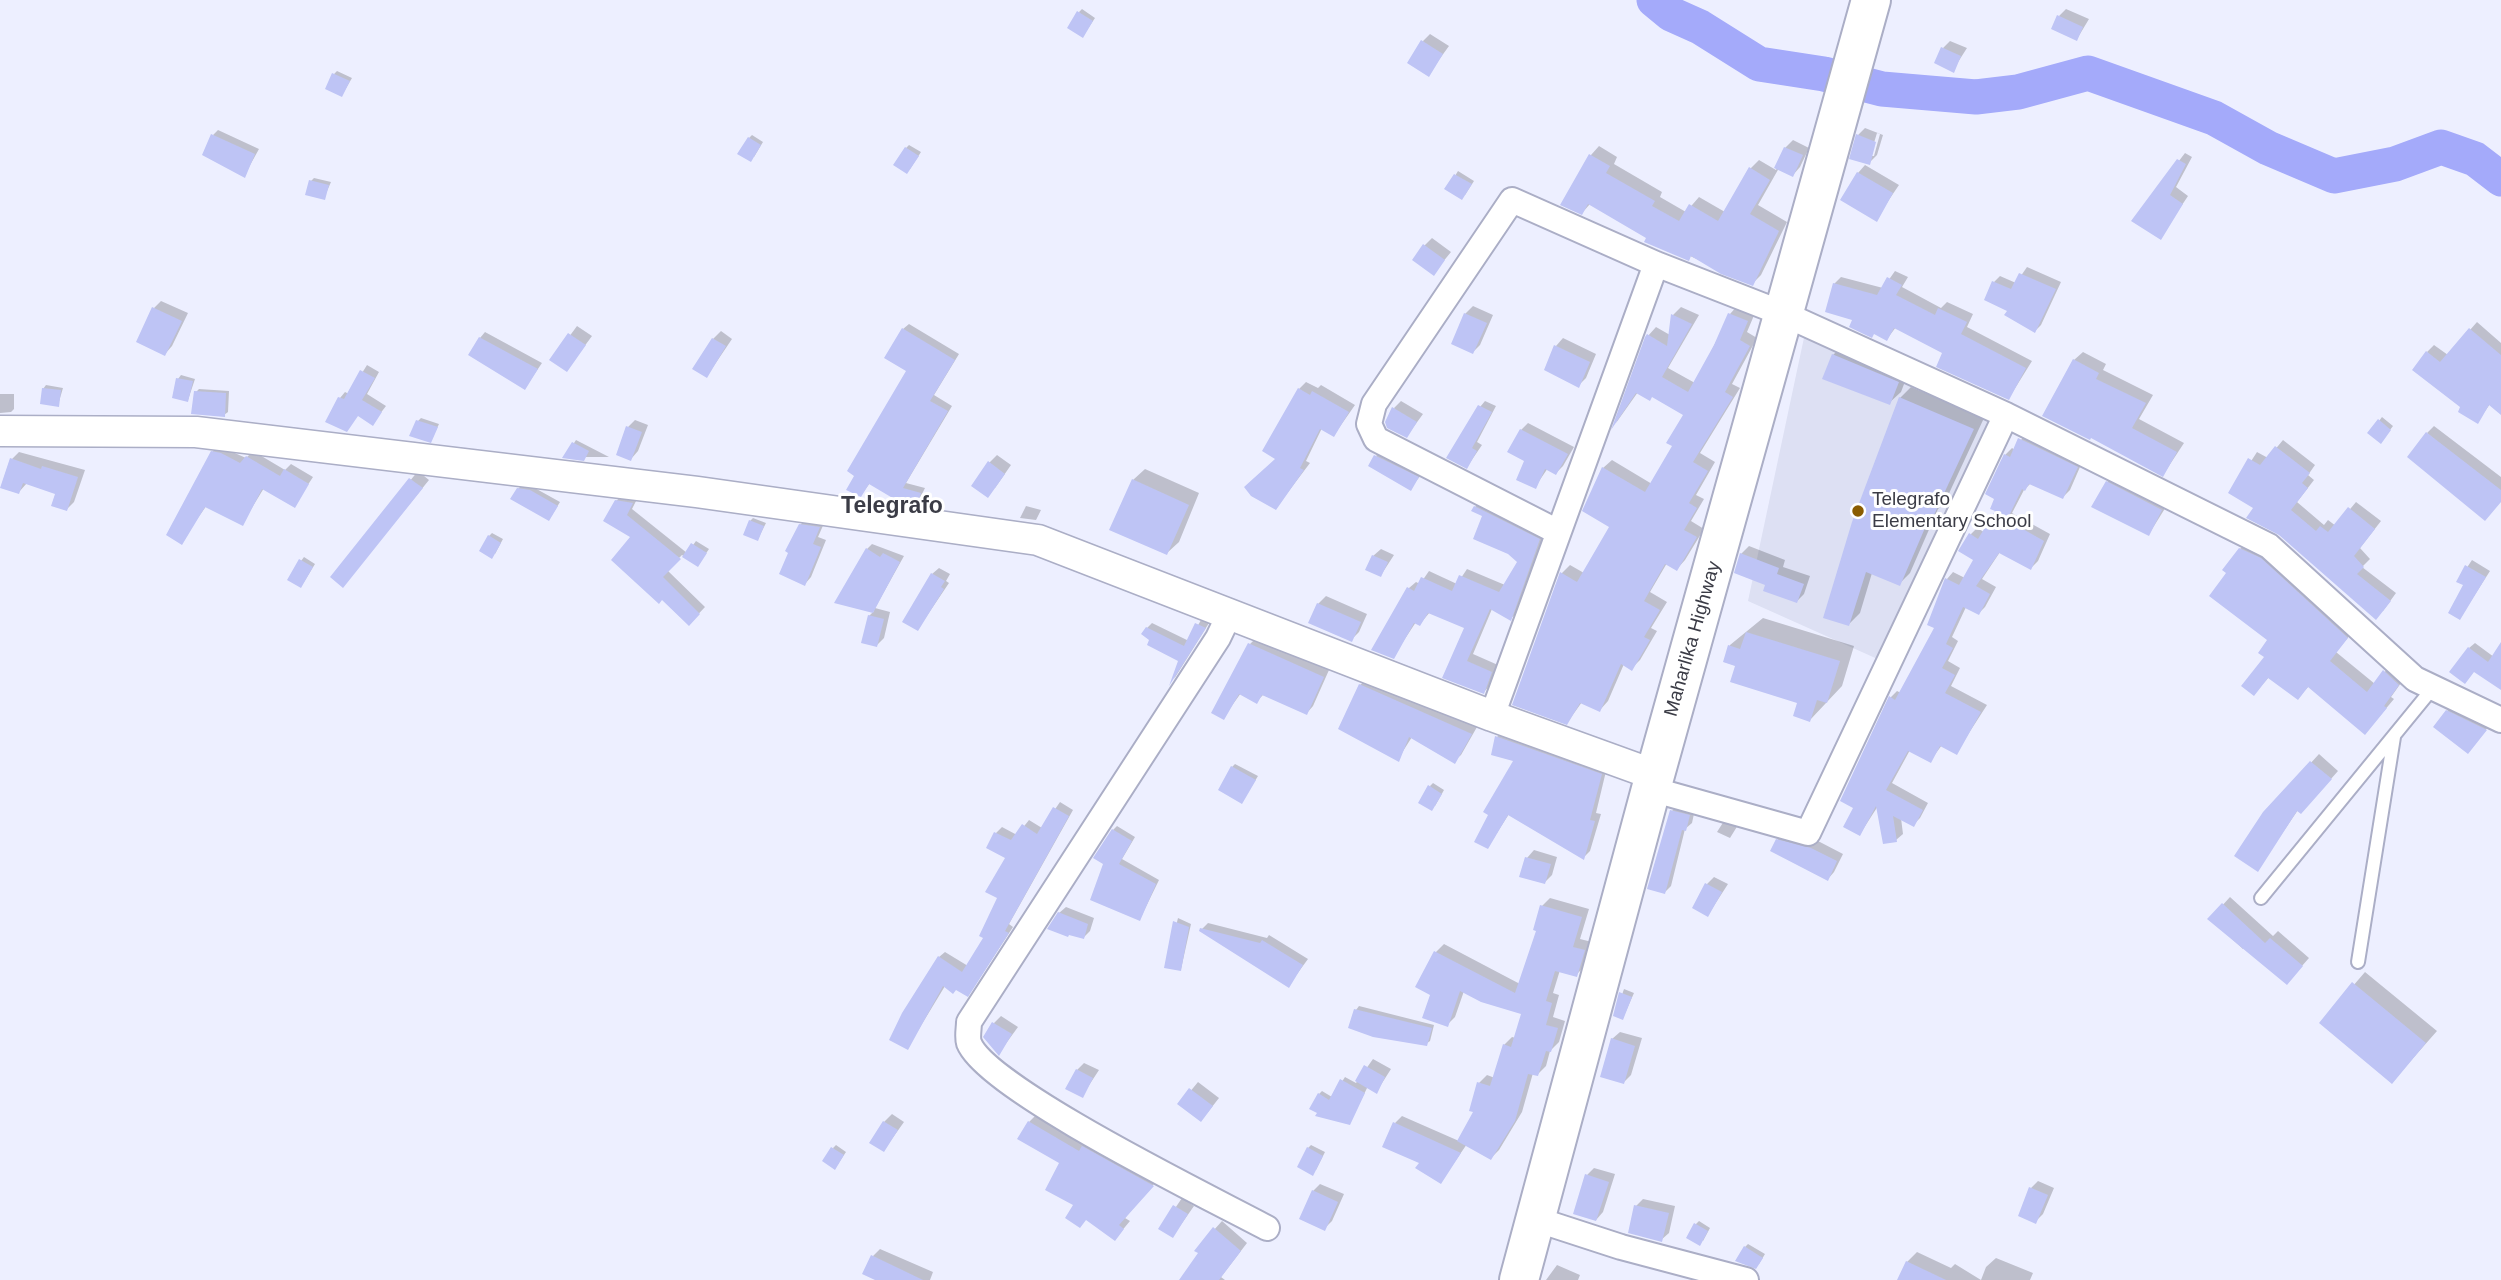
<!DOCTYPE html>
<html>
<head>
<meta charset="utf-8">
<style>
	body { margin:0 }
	canvas { display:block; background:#edefff }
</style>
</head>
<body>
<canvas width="2501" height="1280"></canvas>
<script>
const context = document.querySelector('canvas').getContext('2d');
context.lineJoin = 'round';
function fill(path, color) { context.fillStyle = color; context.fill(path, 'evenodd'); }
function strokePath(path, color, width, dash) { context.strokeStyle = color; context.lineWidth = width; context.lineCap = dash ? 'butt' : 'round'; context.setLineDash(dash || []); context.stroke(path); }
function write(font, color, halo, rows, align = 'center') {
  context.font = font + ' Helvetica,sans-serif'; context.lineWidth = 6; context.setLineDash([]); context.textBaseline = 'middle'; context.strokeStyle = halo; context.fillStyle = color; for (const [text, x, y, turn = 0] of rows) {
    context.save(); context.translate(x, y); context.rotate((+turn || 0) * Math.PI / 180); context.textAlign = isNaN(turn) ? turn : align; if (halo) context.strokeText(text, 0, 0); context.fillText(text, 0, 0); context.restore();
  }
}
fill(new Path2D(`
	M1805,333L1989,421L1882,661L1748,601Z`), '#dde0f3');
fill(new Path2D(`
	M1082,9L1095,18L1085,33L1079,12Z
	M2066,9L2089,19L2077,39L2059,16Z
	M1430,34L1449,46L1428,75L1423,41Z
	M1950,41L1967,48L1953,70L1943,48Z
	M337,71L352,78L342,95L334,74Z
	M1865,128L1883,135L1877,155L1869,163L1858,135ZM1877,133L1880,134L1874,156H1870Z
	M218,130L259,149L244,176L213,135Z
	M752,135L763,142L754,157L749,138Z
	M1793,140L1809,148L1800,167L1793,175L1779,168L1758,205L1787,222L1761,275L1752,284L1648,237L1590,204L1582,213L1562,204L1591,155L1599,146L1617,157L1614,164L1662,192L1660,197L1686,212L1699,197L1725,212L1751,168L1759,160L1776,170L1785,148Z
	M909,145L921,152L910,169L906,148Z
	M2185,153L2192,157L2176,187L2188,196L2160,238L2134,220Z
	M1865,165L1899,185L1876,219L1858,173Z
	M1458,171L1474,181L1465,195L1447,189Z
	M314,178L331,182L324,198L311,181Z
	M1432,238L1451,252L1433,274L1424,246Z
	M2027,267L2061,282L2041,325L2035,331L2009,310L1994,282L2000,276L2016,283Z
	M1895,271L1908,277L1902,287L1941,308L1947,302L1973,314L1967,327L2032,361L2009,398L1944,353L1896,327L1887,339L1855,319L1834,284L1841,277L1883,288Z
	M161,301L188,313L172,346L165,354L154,308Z
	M1738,305L1755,313L1747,332L1757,338L1732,384L1740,388L1700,453L1715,462L1696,495L1704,499L1691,521L1704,529L1685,560L1677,569L1667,563L1650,592L1667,602L1651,628L1657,631L1640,660L1632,668L1624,664L1608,701L1600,710L1582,702L1567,723L1514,704L1562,573L1570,565L1584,573L1611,526L1603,468L1612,460L1652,484L1675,446L1685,414L1653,396L1638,392L1616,423L1647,337L1656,327L1670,335L1673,315L1681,307L1699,315L1668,368L1695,383L1730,314Z
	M1473,306L1493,315L1480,345L1473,352L1465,314Z
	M2477,322L2501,343V413L2490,404L2478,421L2463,407L2427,352L2434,345L2448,355Z
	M909,324L959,354L934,395L952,406L906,483L925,488L917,504L870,483L861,495L857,475L908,371L903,329Z
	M577,326L592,336L567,370L552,360Z
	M721,331L732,339L707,376L713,339Z
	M485,332L542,363L525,388L480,338Z
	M1563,338L1596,354L1586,378L1578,386L1546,369L1556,346Z
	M1845,343L1909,371L1901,392L1889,403L1833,355Z
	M2083,352L2106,364L2103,370L2153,395L2139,419L2184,443L2163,475L2074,360Z
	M367,365L379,372L367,394L386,406L373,423L340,398L345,392L349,394Z
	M181,375L195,379L188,400L178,379Z
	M1306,382L1318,388L1321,385L1355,405L1334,435L1322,428L1306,461L1310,463L1276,508L1277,458L1299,389Z
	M46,385L63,388L58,405L43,389Z
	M1911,387L1984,418L1945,502L1938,509L1910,573L1899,584L1872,573L1860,613L1849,624L1900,398Z
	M199,389L229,391L228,412L224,415L196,392Z
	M0,394H14V409L11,412L0,413Z
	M1401,401L1423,414L1407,436L1394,408Z
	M1485,401L1496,406L1477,442L1482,445L1467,467L1480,407Z
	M2382,417L2393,426L2384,438L2379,421Z
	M421,418L439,424L431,441L418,421Z
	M635,420L648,425L638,451L631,459L628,427Z
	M1528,423L1574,447L1563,466L1556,473L1548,468L1535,487L1526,461L1521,430Z
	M2434,426L2501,477V500L2427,433Z
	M2026,432L2083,460L2070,490L2063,497L2031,483L2024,490L2012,513L2050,534L2038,561L2031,568L2000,552L1982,579L1996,587L1985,607L1979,613L1966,607L1952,637L1958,641L1948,661L1960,668L1951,686L1987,705L1956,753L1942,745L1930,761L1910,750L1892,783L1928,803L1920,818L1913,825L1901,818L1903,834L1896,840L1878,806L1860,834L1855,807L1891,697L1897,691L1901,693L1936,627L1947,579L1953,572L1965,578L1975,560L1971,534L1977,528L1984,532L1997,510L2005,455L2012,448L2015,450Z
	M576,440L609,457H565Z
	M2283,440L2315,465L2308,475L2314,480L2297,502L2324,525L2328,520L2336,526L2356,502L2381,521L2360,548L2370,559L2362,567L2396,593L2383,611L2256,507L2231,492L2257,452L2268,458Z
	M219,446L246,458L253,451L285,470L291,464L313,477L294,506L264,488L242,524L207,505L181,542L212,452Z
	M1383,448L1425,470L1410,489L1376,456Z
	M19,452L85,470L74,502L67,509L57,492L27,483L19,492L12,459Z
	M997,455L1011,465L995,488L989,463Z
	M1145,469L1199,493L1179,542L1167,553L1133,480Z
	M418,471L429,480L350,578L332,577Z
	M2115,475L2169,502L2149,534L2107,482Z
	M521,486L533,487L560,502L552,515L518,489Z
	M623,495L638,497L632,509L687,553L696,541L709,549L698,565L682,555L667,570L705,607L689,624L632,536L616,501Z
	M1482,500L1545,532L1517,613L1510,619L1492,609L1473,654L1498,665L1490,685L1484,692L1445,677L1466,628L1430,612L1420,624L1416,622L1393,657L1409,588L1416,582L1420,584L1429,571L1457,584L1467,569L1505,585L1519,561L1475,507Z
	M1026,506L1041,510L1036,520L1020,518Z
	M753,518L766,523L758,539L750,521Z
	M807,518L825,521L818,537L826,540L811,577L805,584L800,525Z
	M492,533L503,539L495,554L489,536Z
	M2249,541L2355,629L2336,652L2375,684L2392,663L2406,676L2391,697L2394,699L2373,724L2309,686L2298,698L2270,676L2254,694L2270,640L2229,573L2240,549Z
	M872,544L904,556L875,608L890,612L884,638L877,645L869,616L874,611L867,549Z
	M1749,546L1785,560L1783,567L1810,576L1804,594L1797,601L1767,584L1741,554Z
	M1381,549L1394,555L1381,575L1373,556Z
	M304,557L315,564L304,582L301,561Z
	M2472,560L2490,571L2460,618L2465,585L2458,581Z
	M939,568L950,574L946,581L949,583L918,629L932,574Z
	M1326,596L1367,614L1359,632L1352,639L1318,604Z
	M1763,618L1854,646L1842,686L1810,720L1799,702L1738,664L1725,660L1730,645Z
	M1201,620L1209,623L1174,679L1180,660L1152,640L1147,628L1152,623L1189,641Z
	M1256,638L1329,670L1313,706L1307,713L1263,695L1256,702L1241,693L1223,718L1250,644Z
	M2475,643L2494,657L2501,648V688L2469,648Z
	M1367,679L1477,727L1461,755L1454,761L1412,737L1398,759L1360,685Z
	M2454,704L2492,722L2468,752L2447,711Z
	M1504,730L1607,767L1596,813L1601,814L1590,851L1584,857L1509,814L1488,847L1515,760L1497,737Z
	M2319,754L2338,771L2308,805L2298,810L2258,869L2265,813Z
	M1235,764L1258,776L1242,802L1232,767Z
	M1433,783L1444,790L1435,806L1430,786Z
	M1060,802L1073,810L1009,924L1013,927L973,988L945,986L908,1047L939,957L945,952L968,966L986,937L999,897L1007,857L988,847L996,833L1002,827L1017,835L1029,820L1042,828Z
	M1678,805L1695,809L1692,823L1685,829L1671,886L1665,892L1672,811Z
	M1724,821L1738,825L1730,838L1717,832Z
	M1117,826L1135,837L1122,859L1159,880L1140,919L1105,863L1113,830Z
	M1784,834L1818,841L1843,854L1834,872L1828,879L1777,840Z
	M1534,850L1557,857L1552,875L1545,882L1522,876L1527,858Z
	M1714,877L1728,884L1708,915L1707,884Z
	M2230,897L2273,936L2278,931L2309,958L2294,975L2245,946L2243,949L2210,919Z
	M1550,898L1589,909L1580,939L1592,942L1584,967L1576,975L1560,970L1553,993L1559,995L1553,1017L1565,1021L1559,1042L1550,1051L1546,1066L1538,1074L1533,1073L1522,1112L1499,1150L1491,1158L1467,1144L1441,1182L1421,1162L1395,1123L1402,1116L1459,1141L1476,1111L1479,1083L1487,1075L1495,1078L1504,1045L1512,1037L1516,1038L1523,1013L1464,991L1455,1017L1447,1025L1432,994L1436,952L1444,944L1520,984L1539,930L1542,906Z
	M1066,907L1094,918L1090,931L1084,937L1059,913Z
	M1178,918L1191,924L1181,969L1166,966Z
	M1208,923L1267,938L1269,935L1308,959L1289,985L1202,929Z
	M2365,972L2437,1031L2392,1082L2321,1023Z
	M1624,989L1634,993L1623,1018L1615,1015Z
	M1359,1006L1434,1025L1430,1041L1426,1044L1356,1010Z
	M1001,1016L1018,1027L999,1053L994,1023Z
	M1620,1032L1642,1038L1631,1075L1624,1082L1612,1039Z
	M1373,1059L1391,1069L1377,1091L1368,1086L1350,1123L1319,1094L1322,1091L1332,1097L1345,1077L1356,1083Z
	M1084,1063L1099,1070L1082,1096L1077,1070Z
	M1198,1082L1219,1098L1208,1112L1180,1104Z
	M892,1114L904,1122L884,1150V1122Z
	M1036,1115L1086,1145L1159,1178L1125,1218L1130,1221L1115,1239L1076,1205L1061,1163L1029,1122Z
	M836,1145L846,1152L838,1164L833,1148Z
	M1311,1145L1325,1152L1316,1170L1308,1148Z
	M1594,1168L1615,1174L1603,1212L1596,1220L1587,1175Z
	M2038,1181L2054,1188L2043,1214L2035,1222L2031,1188Z
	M1320,1184L1344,1194L1332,1221L1324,1229L1313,1191Z
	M1182,1198L1194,1206L1173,1236L1161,1229Z
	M1643,1199L1675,1206L1669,1233L1661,1240L1636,1206Z
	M1222,1221L1247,1243L1221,1277L1225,1280H1181L1201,1253L1196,1250Z
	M1699,1221L1710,1228L1703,1241L1695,1225Z
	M1748,1244L1765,1254L1759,1264L1745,1247Z
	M880,1249L933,1272L930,1280H879L873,1256Z
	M1917,1252L1951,1268L1955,1264L1981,1280L1986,1267L1996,1258L2033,1273L2030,1280H1899L1907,1262Z
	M1557,1265L1580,1275L1578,1280H1546Z`), '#0003');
strokePath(new Path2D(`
	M1654,0L1671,14L1700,27L1759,64L1824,74L1882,89L1976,97L2018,92L2088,73L2214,118L2268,148L2334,176L2395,164L2441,147L2475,159L2501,179`), '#a4aafa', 35);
fill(new Path2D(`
	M1077,11L1093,21L1083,38L1067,28Z
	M2057,15L2083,27L2077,41L2051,29Z
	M1421,40L1443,54L1429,77L1407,63Z
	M1941,47L1961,56L1954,73L1934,63Z
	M332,73L350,81L342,97L325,89Z
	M211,134L255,154L245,178L202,155Z
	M1856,134L1876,142L1870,165L1849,159Z
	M748,137L761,145L751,162L737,154Z
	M905,147L919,156L907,174L893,165Z
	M1784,147L1803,155L1793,177L1774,168Z
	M1589,154L1610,166L1606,173L1655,201L1652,206L1679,221L1689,204L1718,221L1749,167L1770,180L1750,214L1779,231L1753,286L1721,274L1691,256L1689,261L1644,242L1646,238L1588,204L1582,215L1560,205Z
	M2177,159L2186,164L2170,195L2183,204L2161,240L2131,221Z
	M1857,172L1893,193L1877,222L1840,200Z
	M1454,174L1472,184L1462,200L1444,189Z
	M309,180L329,185L325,200L305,195Z
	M1423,244L1445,260L1434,276L1412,260Z
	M2019,273L2056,289L2035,333L2004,315L2007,311L1984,300L1992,281L2011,289Z
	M1887,277L1902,285L1896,295L1935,315L1938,308L1967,322L1961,334L2026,368L2009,400L1936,367L1942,353L1894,328L1887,341L1874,334L1872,338L1849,327L1852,320L1825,312L1833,283L1877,295Z
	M152,307L182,321L165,356L136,342Z
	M1464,313L1487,323L1473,354L1451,344Z
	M1728,313L1748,321L1740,340L1750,346L1725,392L1733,397L1693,462L1708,471L1689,503L1697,508L1684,530L1697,537L1677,571L1665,564L1644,601L1660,610L1644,637L1650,640L1632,671L1621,664L1600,712L1580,703L1567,725L1512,705L1560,572L1577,582L1609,527L1582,511L1602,467L1645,492L1672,446L1666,443L1683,415L1652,397L1650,401L1636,393L1611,430L1645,337L1647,334L1667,346L1671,314L1692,324L1662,377L1688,392L1714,345Z
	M902,328L955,360L930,401L948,411L903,488L921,493L917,505L901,503L869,484L861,497L846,490L854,476L847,471L906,371L884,358Z
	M2469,328L2501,355V415L2489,405L2478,424L2458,412L2460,407L2412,370L2426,351L2440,362Z
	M568,333L586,345L567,372L549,360Z
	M479,337L538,369L525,390L468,355Z
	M712,338L726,346L707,378L692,369Z
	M1554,345L1590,362L1579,388L1544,370Z
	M1832,354L1899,382L1890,405L1822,379Z
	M2073,359L2099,373L2096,379L2146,403L2132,428L2177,452L2163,477L2091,438L2090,440L2042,416Z
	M360,370L375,378L362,400L382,412L373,426L358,416L347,432L325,422L338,397L344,399Z
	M176,378L193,381L188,402L172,398Z
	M42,388L61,390L59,407L40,404Z
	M1298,388L1310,395L1312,391L1349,412L1334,437L1320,429L1300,468L1304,470L1276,510L1251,496L1244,487L1275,459L1262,451Z
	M194,391L226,393L225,417L191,414Z
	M1899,397L1974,429L1934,515L1931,514L1900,586L1866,572L1849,626L1823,618L1852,522Z
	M1478,405L1492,412L1472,448L1477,451L1467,469L1446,458Z
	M1392,407L1417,422L1407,438L1387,428L1385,422Z
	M2378,419L2391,430L2381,444L2367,433Z
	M416,420L438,427L431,443L409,436Z
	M626,426L642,432L631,461L616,455Z
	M1520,429L1568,454L1556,475L1545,469L1536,489L1516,480L1524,461L1507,452Z
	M2426,432L2501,490V502L2485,521L2407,457Z
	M2018,438L2078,467L2063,499L2029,484L2025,491L2022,489L2007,520L2044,541L2031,570L1999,553L1976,586L1990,594L1979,615L1963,607L1946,644L1953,648L1942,668L1955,675L1945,693L1981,712L1957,755L1940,746L1931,763L1908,751L1886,790L1923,810L1914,827L1893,816L1897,842L1883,844L1876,806L1860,836L1843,827L1853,808L1840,801L1889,696L1895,700L1934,628L1927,625L1945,578L1959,585L1973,560L1958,551L1969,533L1978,539L1995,511L1990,509L1994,499L1985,494L2004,454L2010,457Z
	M572,442L589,451L584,461L562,458Z
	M2275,446L2310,473L2302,483L2308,488L2291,510L2316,531L2320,526L2328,532L2348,507L2375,529L2354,556L2364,567L2357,574L2391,601L2376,620L2279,535L2246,518L2253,508L2228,493L2248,458L2260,465Z
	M211,451L221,453L240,463L246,456L280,476L284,469L309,484L295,508L262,489L243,526L205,507L182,545L166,535Z
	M1374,455L1419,477L1411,491L1368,466Z
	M10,458L41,469L42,466L78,477L67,511L51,506L55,494L23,483L19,494L0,488Z
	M988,461L1005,474L988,498L971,486Z
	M409,478L423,488L343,588L330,577Z
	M1132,479L1189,505L1167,555L1109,530Z
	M2106,481L2162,510L2149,536L2091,507Z
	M517,488L530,490L558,506L549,521L510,499Z
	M615,500L633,503L627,515L681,559L663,577L700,614L689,626L662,600L659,604L611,560L630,537L603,521Z
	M1474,506L1540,539L1511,621L1490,609L1467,661L1492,672L1484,694L1442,678L1464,628L1428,613L1420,626L1414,623L1394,659L1371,650L1407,587L1414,591L1421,577L1452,591L1459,575L1499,592L1517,562L1508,554L1473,539L1482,516L1471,511Z
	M749,520L764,526L758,541L743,535Z
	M799,524L820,527L813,544L821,547L805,586L779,574L788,553L785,551Z
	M488,535L501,543L492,559L479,551Z
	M691,543L707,553L698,567L682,557Z
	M866,548L880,557L883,553L900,562L873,613L834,603Z
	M2239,548L2261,558L2348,638L2330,661L2367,692L2383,670L2399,685L2384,706L2387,708L2365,735L2308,687L2298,700L2268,678L2254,696L2241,686L2264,657L2258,653L2267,640L2209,596L2226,573L2222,570Z
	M1740,553L1779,568L1777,574L1804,584L1797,603L1763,591L1765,585L1734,573Z
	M1372,555L1388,562L1381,577L1365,570Z
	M299,559L313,567L301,588L287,580Z
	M2465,565L2486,577L2460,620L2448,613L2463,585L2456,582Z
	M931,573L945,581L941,587L944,589L918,631L902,622Z
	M1317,603L1361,622L1352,642L1308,623Z
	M868,615L884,619L877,647L861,643Z
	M1195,623L1206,628L1169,686L1178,661L1147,645L1149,640L1141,634L1146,627L1184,646Z
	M1746,632L1840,661L1827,703L1817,700L1810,722L1793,716L1797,703L1730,682L1735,666L1723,662L1728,645L1740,649Z
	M2501,642V690L2474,672L2465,684L2449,672L2468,647L2488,662Z
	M1248,643L1324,677L1307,715L1262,695L1257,704L1239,694L1224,720L1211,713Z
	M1359,684L1472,734L1455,764L1409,737L1399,762L1338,729Z
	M2446,710L2487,730L2468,754L2433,727Z
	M1495,736L1602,774L1590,820L1595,821L1584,860L1508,815L1488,849L1474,842L1488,815L1483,812L1513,761L1491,755Z
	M2310,761L2332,779L2301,814L2297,811L2258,872L2234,856L2263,812Z
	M1231,766L1256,780L1242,804L1218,790Z
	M1428,785L1442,794L1432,811L1418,803Z
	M1053,807L1069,816L1005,931L1009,933L968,997L956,990L953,994L943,986L908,1050L889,1040L902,1013L938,956L962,972L983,938L979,936L997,898L985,892L1005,858L986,848L994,832L1011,840L1022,824L1037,834Z
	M1670,810L1690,815L1686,831L1682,830L1665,894L1647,889Z
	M1112,829L1132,841L1119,864L1156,884L1140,921L1090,900L1103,864L1093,858Z
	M1776,839L1811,848L1837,861L1828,881L1770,851Z
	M1525,857L1551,864L1545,884L1519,877Z
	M1705,883L1722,892L1708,917L1692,908Z
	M2222,903L2265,943L2270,938L2303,966L2287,985L2207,919Z
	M1540,905L1582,917L1573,947L1585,950L1577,977L1555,971L1546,1001L1552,1003L1546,1025L1558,1028L1551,1052L1546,1051L1538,1076L1528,1074L1515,1121L1491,1160L1457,1141L1473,1112L1469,1111L1477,1082L1490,1086L1503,1044L1511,1047L1521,1014L1481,1002L1460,991L1448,1027L1422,1018L1430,995L1415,987L1434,951L1515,993L1536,931L1533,930Z
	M1058,912L1088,924L1084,939L1069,935L1068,937L1047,929Z
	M1173,921L1189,927L1181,971L1164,968Z
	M1200,928L1260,943L1262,940L1303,965L1289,988L1199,931Z
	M2352,982L2426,1043L2392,1084L2319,1023Z
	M1619,992L1632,997L1623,1020L1613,1016Z
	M1354,1009L1432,1028L1427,1046L1373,1037L1348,1028Z
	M992,1022L1012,1034L999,1056L983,1037Z
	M1611,1038L1635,1046L1624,1084L1600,1077Z
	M1364,1065L1385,1077L1377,1094L1355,1081Z
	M1076,1069L1093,1078L1083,1098L1065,1089Z
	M1340,1079L1365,1093L1350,1125L1315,1116L1317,1113L1309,1109L1318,1093L1329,1100Z
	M1189,1088L1213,1106L1201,1122L1177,1104Z
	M883,1121L898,1130L884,1152L869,1143Z
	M1028,1121L1079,1151L1082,1146L1154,1186L1119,1225L1124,1229L1115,1241L1086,1220L1080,1228L1065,1218L1073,1205L1045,1190L1059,1163L1017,1139Z
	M1393,1122L1461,1153L1441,1184L1415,1168L1419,1163L1382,1147Z
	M831,1147L844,1155L835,1170L822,1161Z
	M1307,1147L1323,1156L1313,1176L1297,1167Z
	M1585,1174L1609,1182L1596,1221L1573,1214Z
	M2029,1187L2048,1195L2036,1224L2018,1216Z
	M1312,1190L1338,1202L1325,1231L1299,1219Z
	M1173,1205L1188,1214L1173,1238L1158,1229Z
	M1634,1205L1669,1213L1662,1242L1628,1233Z
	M1694,1223L1708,1231L1700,1246L1686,1238Z
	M1213,1227L1241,1251L1219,1280H1179L1198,1253L1194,1251Z
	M1744,1246L1763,1258L1756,1269L1735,1261Z
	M871,1255L923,1280H875L862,1274Z
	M1906,1261L1946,1280H1897Z`), '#bec4f5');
const service = new Path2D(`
	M2261,898L2432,689
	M2358,962L2394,737`);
const minor = new Path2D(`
	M1556,531L1376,439L1369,424L1374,404L1512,200L1656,264L1784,314L2006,415L2269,546L2415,679L2501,720
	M1230,613L1218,638L969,1022C969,1028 967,1037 969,1043C987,1089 1213,1199 1267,1228
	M1492,716L1656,264
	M1651,789L1808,833L2006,415
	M1535,1219L1621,1247L1746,1280`);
const tertiary = new Path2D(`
	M0,431L196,432L697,492L1038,540L1492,716L1655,775`);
const trunk = new Path2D(`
	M1519,1280L1651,789L1871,0`);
strokePath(service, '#abaec6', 16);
strokePath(minor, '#abaec6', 28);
strokePath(tertiary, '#abaec6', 33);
strokePath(trunk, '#abaec6', 42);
strokePath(service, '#fff', 12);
strokePath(minor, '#fff', 24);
strokePath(tertiary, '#fff', 30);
strokePath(trunk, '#fff', 38);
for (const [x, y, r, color] of [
	[1858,511,7,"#8a5c00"]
]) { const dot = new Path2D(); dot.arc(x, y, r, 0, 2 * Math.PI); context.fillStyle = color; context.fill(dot); strokePath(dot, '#fff', 2.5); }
write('19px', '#3b3c46', '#fff', [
	["Telegrafo",1872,500],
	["Elementary School",1872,522]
], 'left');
write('19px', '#3b3c46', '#fff', [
	["Maharlika Highway",1693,639,-74]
]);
write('bold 23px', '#3b3c46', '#fff', [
	["Telegrafo",892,507]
]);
</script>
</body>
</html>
